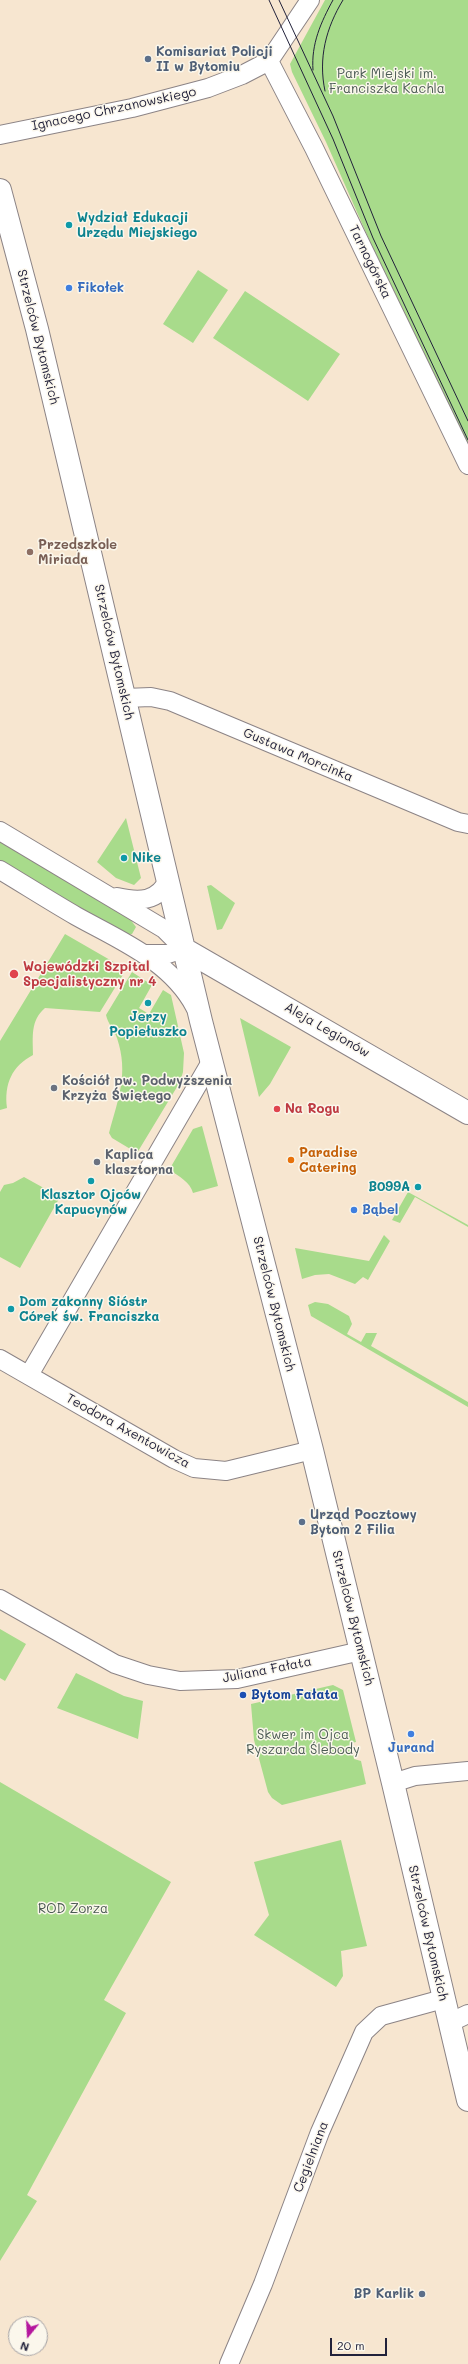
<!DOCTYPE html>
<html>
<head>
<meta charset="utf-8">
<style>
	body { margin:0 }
	#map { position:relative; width:468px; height:2364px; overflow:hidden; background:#f7e6d0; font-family:Mali,sans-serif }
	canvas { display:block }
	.north { position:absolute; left:8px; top:2316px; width:40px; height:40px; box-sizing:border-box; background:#fbf7ec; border:1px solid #a4a2a5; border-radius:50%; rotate:198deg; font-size:11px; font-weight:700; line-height:16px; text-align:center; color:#22223b }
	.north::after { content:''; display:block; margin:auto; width:14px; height:18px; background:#b5179e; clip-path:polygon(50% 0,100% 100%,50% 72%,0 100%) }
	.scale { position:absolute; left:330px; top:2338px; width:57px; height:18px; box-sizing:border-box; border:2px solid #22223b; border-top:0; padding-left:5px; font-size:12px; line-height:14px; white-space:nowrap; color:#22223b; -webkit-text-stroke:3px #fbf7ec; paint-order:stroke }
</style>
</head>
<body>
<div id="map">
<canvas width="468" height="2364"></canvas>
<div class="north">N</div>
<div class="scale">20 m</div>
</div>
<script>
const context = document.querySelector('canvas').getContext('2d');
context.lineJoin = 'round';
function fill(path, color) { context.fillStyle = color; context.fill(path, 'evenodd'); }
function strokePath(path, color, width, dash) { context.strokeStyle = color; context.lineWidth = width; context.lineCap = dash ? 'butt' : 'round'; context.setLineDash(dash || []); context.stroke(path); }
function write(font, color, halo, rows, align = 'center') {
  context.font = font + ' Mali,sans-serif'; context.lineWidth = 3; context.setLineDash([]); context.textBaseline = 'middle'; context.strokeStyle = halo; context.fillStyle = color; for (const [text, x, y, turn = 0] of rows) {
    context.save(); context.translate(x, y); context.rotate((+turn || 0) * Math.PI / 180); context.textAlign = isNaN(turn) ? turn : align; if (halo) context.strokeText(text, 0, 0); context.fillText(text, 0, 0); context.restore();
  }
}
fill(new Path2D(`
	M325,0H468V451L383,271L326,142L292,72L290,64Z
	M198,270L228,290L193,343L163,324Z
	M245,291L340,354L308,401L213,338Z
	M126,818L141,878L134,885L116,878L97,862Z
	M0,841L130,919L136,927L132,934L126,935L118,932L0,861Z
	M211,885L235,903L222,929L217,930L207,886Z
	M65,934L124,968V973L100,1012L45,1008C30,1021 33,1037 33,1055C12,1066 4,1084 7,1108L0,1110V1041Z
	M132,972L152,985L139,1008L149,1014L163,990L171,995L184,1053L183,1072L180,1082L137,1153L112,1138L109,1133C118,1099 129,1074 117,1038C114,1030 108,1024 106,1015Z
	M240,1018L291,1047L270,1084L259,1097Z
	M202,1126L218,1186L193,1193C190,1182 179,1176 169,1170L193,1129Z
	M24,1177L60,1197L20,1268L0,1257V1192L4,1185L13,1183Z
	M408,1192L468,1225V1227L415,1197L400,1223L392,1220Z
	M384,1235L390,1241L368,1280L363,1277L355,1284L329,1274L315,1275L302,1279L295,1248L369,1261Z
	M315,1302L328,1304L349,1316L352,1324L347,1334L361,1342L366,1333H377L371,1346L468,1402V1407L311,1316L308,1305Z
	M0,1629L26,1644L5,1681L0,1678Z
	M76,1673L124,1696L143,1701L138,1739L57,1708Z
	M333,1685L343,1690L356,1742L351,1743L354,1759L361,1761L366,1784L282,1805L272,1798L268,1792L254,1740L251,1704Z
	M0,1782L171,1882L104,2000L126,2013L27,2195L37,2201L0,2261Z
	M341,1840L367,1946L341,1951L343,1976L336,1987L254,1935L269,1915L254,1862Z`), '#a8db8b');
const street = new Path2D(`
	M269,61L314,148L468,465
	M0,135L132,108L208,88L242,75L269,61L310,0
	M125,698L151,697L170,701L458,822L468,824
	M0,831L164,929L184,949L168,954H145
	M0,870C25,885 50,901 76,916C119,940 171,961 195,1007
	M117,897C139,902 158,902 168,880
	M0,1359L174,1459L194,1468L226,1471L312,1450
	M29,1375L212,1060
	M0,1599L115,1664L148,1675L180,1681L237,1679L361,1651
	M393,1783L415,1776L468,1771
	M449,2023L468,2014
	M229,2364L263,2284L320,2132L364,2032L381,2016L443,1999`);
const secondary = new Path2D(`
	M0,190L37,329L201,1021L312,1450L393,1783L468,2100
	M184,949L468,1113`);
strokePath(street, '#8c8486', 20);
strokePath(secondary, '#8c8486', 24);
strokePath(street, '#fff', 18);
strokePath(secondary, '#fff', 22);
strokePath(new Path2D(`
	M269,0L333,139L373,238L468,440
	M279,0L333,116L381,236L468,421
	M313,70C311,44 321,22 333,0
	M325,91C318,58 326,28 343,0`), '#22223b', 1);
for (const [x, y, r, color] of [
	[148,59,4,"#5c6f8a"],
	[69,225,4,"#0f9aa8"],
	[69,288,4,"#3f7fe0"],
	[30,552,4,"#8d6e63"],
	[124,858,4,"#0f9aa8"],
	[14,974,5,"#e0444e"],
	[148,1003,4,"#0f9aa8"],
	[54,1088,4,"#6b7280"],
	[277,1109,4,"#e0444e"],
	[291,1160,4,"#e8710a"],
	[97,1162,4,"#6b7280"],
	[91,1181,4,"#0f9aa8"],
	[418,1187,4,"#0f9aa8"],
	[354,1210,4,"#3f7fe0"],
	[11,1309,4,"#0f9aa8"],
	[302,1522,4,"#5c6f8a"],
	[243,1695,4,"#1a4fb4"],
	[411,1734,4,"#3f7fe0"],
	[422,2294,4,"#5c6f8a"]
]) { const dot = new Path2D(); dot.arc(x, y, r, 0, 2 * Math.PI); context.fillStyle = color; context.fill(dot); strokePath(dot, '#fbf7ec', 1.5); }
write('bold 13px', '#4e5e75', '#fbf7ec', [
	["Komisariat Policji",156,52],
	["II w Bytomiu",156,67],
	["Urząd Pocztowy",310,1515],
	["Bytom 2 Filia",310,1530],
	["BP Karlik",414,2294,"right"]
], 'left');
write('13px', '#4a5a53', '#fbf7ec', [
	["Park Miejski im.",387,74],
	["Franciszka Kachla",387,89],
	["Skwer im Ojca",303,1735],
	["Ryszarda Ślebody",303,1750],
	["ROD Zorza",73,1909]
]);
write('13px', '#22223b', '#fbf7ec', [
	["Ignacego Chrzanowskiego",114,109,-12],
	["Tarnogórska",370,262,64],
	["Strzelców Bytomskich",38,337,76],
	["Strzelców Bytomskich",114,652,77],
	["Gustawa Morcinka",298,755,23],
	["Aleja Legionów",327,1030,30],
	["Strzelców Bytomskich",274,1304,76],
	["Teodora Axentowicza",128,1431,29],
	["Strzelców Bytomskich",353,1618,76],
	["Juliana Fałata",267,1670,-11],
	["Strzelców Bytomskich",428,1933,77],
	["Cegielniana",311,2157,-69]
]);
write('bold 13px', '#0d838f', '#fbf7ec', [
	["Wydział Edukacji",77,218],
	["Urzędu Miejskiego",77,233],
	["Nike",132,858],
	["Jerzy",148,1017,"center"],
	["Popiełuszko",148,1032,"center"],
	["B099A",410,1187,"right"],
	["Klasztor Ojców",91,1195,"center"],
	["Kapucynów",91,1210,"center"],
	["Dom zakonny Sióstr",19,1302],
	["Córek św. Franciszka",19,1317]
], 'left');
write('bold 13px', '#366cbe', '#fbf7ec', [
	["Fikołek",77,288],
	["Bąbel",362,1210],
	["Jurand",411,1748,"center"]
], 'left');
write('bold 13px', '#785e54', '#fbf7ec', [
	["Przedszkole",38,545],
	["Miriada",38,560]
], 'left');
write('bold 13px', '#be3a42', '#fbf7ec', [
	["Wojewódzki Szpital",23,967],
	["Specjalistyczny nr 4",23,982],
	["Na Rogu",285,1109]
], 'left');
write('bold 13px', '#5b616d', '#fbf7ec', [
	["Kościół pw. Podwyższenia",62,1081],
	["Krzyża Świętego",62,1096],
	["Kaplica",105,1155],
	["klasztorna",105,1170]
], 'left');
write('bold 13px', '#c56008', '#fbf7ec', [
	["Paradise",299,1153],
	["Catering",299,1168]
], 'left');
write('bold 13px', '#164399', '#fbf7ec', [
	["Bytom Fałata",251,1695]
], 'left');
</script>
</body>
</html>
